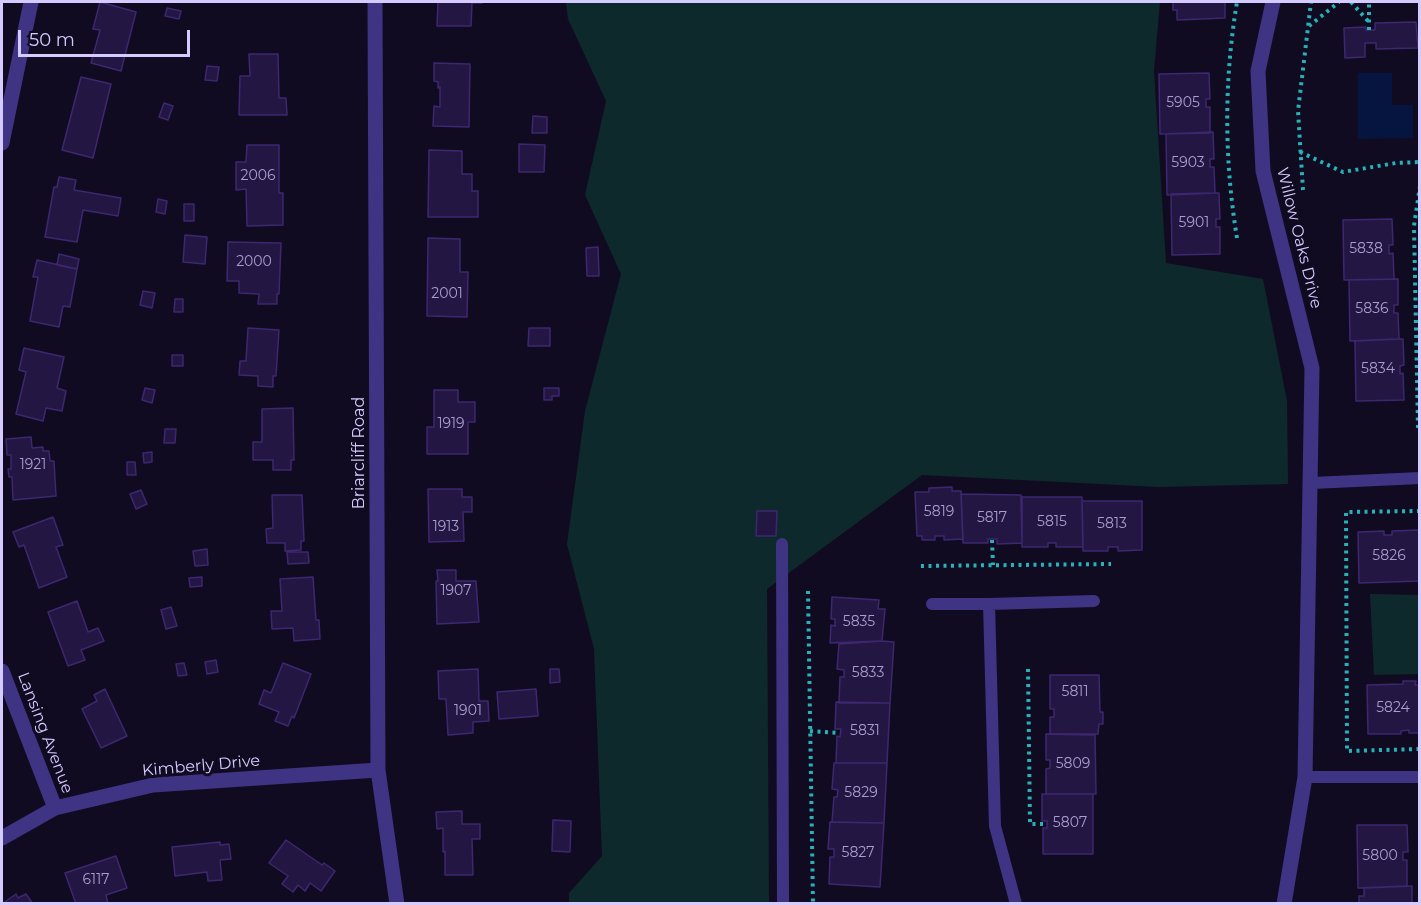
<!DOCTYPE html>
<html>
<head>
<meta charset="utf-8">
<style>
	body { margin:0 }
	#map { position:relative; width:1421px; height:905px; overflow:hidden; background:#110b21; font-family:Montserrat,sans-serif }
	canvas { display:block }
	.frame { position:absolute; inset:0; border:3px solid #d6cbff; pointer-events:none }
	.scale { position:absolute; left:18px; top:30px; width:172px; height:27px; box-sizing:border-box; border:3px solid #d6cbff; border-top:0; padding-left:8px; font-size:18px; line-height:21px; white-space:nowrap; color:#d6cbff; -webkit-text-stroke:4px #110b21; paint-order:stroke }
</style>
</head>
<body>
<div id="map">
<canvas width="1421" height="905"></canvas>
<div class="frame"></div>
<div class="scale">50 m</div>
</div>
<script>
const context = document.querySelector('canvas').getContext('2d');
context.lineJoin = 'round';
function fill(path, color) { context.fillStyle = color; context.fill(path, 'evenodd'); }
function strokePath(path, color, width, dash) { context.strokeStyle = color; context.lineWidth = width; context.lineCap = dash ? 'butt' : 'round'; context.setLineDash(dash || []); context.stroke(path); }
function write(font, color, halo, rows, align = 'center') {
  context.font = font + ' Montserrat,sans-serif'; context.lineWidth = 6; context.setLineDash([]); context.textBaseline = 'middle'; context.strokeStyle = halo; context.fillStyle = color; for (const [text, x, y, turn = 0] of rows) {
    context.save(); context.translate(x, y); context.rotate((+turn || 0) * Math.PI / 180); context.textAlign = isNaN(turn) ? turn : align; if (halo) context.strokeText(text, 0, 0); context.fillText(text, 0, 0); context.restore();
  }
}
fill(new Path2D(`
	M566,2H1160L1154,71L1166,263L1263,279L1287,401L1288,484L1159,487L922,475L767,589L769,903H569V893L602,856L594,649L567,544L585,411L621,274L585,195L606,101L568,19Z
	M1370,594L1419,595V674L1374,675Z`), '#0e292b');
fill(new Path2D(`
	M1358,73H1392V105H1413V138L1358,139Z`), '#06153f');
const building = new Path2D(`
	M100,2L136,12L121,71L91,63L100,30L93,29Z
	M438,2H482V3H472L471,26H437Z
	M1173,2H1225V18L1177,20V10H1173Z
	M167,8L181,11L179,19L165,16Z
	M1416,22L1418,48L1376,49V43H1365V57L1345,58L1344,28L1366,27V30H1375V23Z
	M249,54H278L279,98H286L287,115H239L240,76H250Z
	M434,63L470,64L469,127L433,126L434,106L440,107V87L438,88V82L434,81Z
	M207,66L219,67L217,81L205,80Z
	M1209,73L1210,99H1206V107H1210V133L1160,134L1159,74Z
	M81,77L111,84L93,158L62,150Z
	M164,103L173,106L168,120L159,117Z
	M533,116L547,117V133H532Z
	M1213,132L1214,159H1210V167H1214L1215,193L1167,195L1166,134Z
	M519,144L545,145L544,172H519Z
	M247,145H279V193H283V225L247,226L246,189L236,190V162H246Z
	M429,150L462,151V174H472V191H478V217H428Z
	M59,177L76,180L74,190L121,198L118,216L83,210L77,242L45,237L54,187H57Z
	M1215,193H1219L1220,219H1216V227H1220V254L1172,255L1171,194Z
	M158,199L167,201L165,214L156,212Z
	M184,204H194V221H184Z
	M1392,219L1393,245H1389V254L1393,253L1394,279L1344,280L1343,220Z
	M185,235L207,237L205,264L183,262Z
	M428,238L460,239V272H468L467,317L427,316Z
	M228,242L281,243L279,294H277V304H258L259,294L239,293V281H227Z
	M598,247L599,276H587L586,248Z
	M59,254L79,259L77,269L57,265Z
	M37,260L77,269L70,307L63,306L59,327L30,321L38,277H33Z
	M1398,279V305H1394V313H1398L1399,339L1350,341L1349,280Z
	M143,291L155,293L152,308L140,305Z
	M175,299H183V312H174Z
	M248,328L279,330L276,376H273V387L258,386V376L239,375L240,361H246Z
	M529,328H550V346H528Z
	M1399,339H1403L1404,365L1400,366V374L1403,373L1404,400L1356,401L1355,341Z
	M24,348L64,357L57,388L66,391L62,411L46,408L43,421L16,414L26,372L19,370Z
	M172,355H183V366H172Z
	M145,388L155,390L152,403L142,400Z
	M544,388H559V396H552V400H544Z
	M434,390H458V402H475V422H468V454H427V427H434Z
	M293,408L294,460H291V470H273V460H253V442H262V409Z
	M165,429H176L175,443H164Z
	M31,437L32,448L43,447V451H49L50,461H54L56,496L13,500L12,477H9L8,469H11V455H7L6,439Z
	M152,452V462L144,463L143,453Z
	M127,462H135L136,475H127Z
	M952,487V491H961L963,539L944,540V536H935V540H922V536H917L915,492H929V488Z
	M428,489H462V497H472V512H463L464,541L429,542Z
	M141,490L147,504L136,509L130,494Z
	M961,494L1021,495L1022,543L997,544V539H988V543H963Z
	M272,495H302L304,541H301V550L285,551V543H267L266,529L273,528Z
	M1022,497H1082L1083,547H1056V543H1048V547H1022Z
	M1082,501H1142V550L1118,551V547H1108V551H1083Z
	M757,511H777L776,536H756Z
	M53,517L63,545L56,547L67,577L39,588L24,545L19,547L13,532Z
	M1419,530L1420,581L1359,583L1358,532L1384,531V535H1392V531Z
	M207,549L208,565L195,566L193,551Z
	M287,552H308L309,563L288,564Z
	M437,570H456V581H476L479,622L437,624L436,581H438Z
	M202,577V586L190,587L189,578Z
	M313,577L316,620H319L320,639L294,641L293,628L272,629L271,611H282L280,579Z
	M832,597L879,600L878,609H885L882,641L830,643L831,625L835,626V619H831Z
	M77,601L88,632L98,628L104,641L81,650L85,660L68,666L48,612Z
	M171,607L177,626L166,629L161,610Z
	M882,641L894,642L890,703H839L840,677H844V670L837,669L839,644Z
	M216,660L218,672L207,674L205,662Z
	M184,663L187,675L178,676L176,664Z
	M283,663L311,674L294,718L292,716L288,726L275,721L279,712L259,704L264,690L271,693Z
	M478,669L479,701H488L489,721L473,722V733L448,735L446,699H439L438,671Z
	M550,669H559L560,682L550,683Z
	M1050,675H1099L1100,712H1103V724H1099L1098,734H1050V717H1054V709H1050Z
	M1403,681H1416L1415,685H1420V733H1409V730L1401,731V734H1368L1367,685L1403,684Z
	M105,689L127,736L101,748L82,709L97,701L94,695Z
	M536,689L538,716L499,719L497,692Z
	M836,702L890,703L887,763H836L837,736L840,737L841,729H835Z
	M1046,734L1095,735L1096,794H1046V769L1050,768V760H1046Z
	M834,763H887L884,823L832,822L834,797H837L838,790L832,789Z
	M1042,794H1093V854H1043V828H1047V821H1042Z
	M462,811V824H480V839H472L473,875H445V851L443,852V828L437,829L436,812Z
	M553,820L571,821L570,852L552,851Z
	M830,822L884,823L880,887L829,884L830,857H834V849H828Z
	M1357,825H1407L1408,852H1403V860H1407V886L1358,888Z
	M286,840L322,865L324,863L335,871L321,891L310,883L305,891L298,885L293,892L282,884L288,876L269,863Z
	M220,842V845L229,844L231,859L220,860L222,880L208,881L207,872L175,876L172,847Z
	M116,856L127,888L106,895L108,904H76L65,873Z
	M1412,886V904H1359V896H1364V888Z
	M16,894L18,898L26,894L33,904H2Z`);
fill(building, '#241643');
strokePath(building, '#3d2770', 1.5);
strokePath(new Path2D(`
	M1351,2L1368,21
	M1309,26L1339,2
	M1369,30V2
	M1300,152L1343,172L1396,163L1420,162
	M1303,190L1298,111L1311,2
	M1237,238C1224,159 1224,80 1237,2
	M1418,428L1414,226L1420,186
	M1420,511L1346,512L1347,751L1420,749
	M992,540L993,565
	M921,566L1111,564
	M808,591L813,904
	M1028,669L1030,824H1047
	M810,731L840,733`), '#26b2b8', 4, [3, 4.5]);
strokePath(new Path2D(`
	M1312,483L1420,478
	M782,544L783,904
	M932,604H989
	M1305,777H1420
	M1016,904L995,826L989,604L1094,601`), '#3f3383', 12);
strokePath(new Path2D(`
	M375,2L378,770L397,904
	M1273,2L1258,71L1263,171L1312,368L1305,777L1284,904
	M2,143L31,2
	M2,671L55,808
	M2,838L55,808L153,785L378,770`), '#3f3383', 15);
write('14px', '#aa9ed0', null, [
	["5905",1183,103],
	["5903",1188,163],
	["2006",258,176],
	["5901",1194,223],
	["5838",1366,249],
	["2000",254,262],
	["2001",447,294],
	["5836",1372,309],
	["5834",1378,369],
	["1919",451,424],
	["1921",33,465],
	["5819",939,512],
	["5817",992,518],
	["5815",1052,522],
	["5813",1112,524],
	["1913",446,527],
	["5826",1389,556],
	["1907",456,591],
	["5835",859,622],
	["5833",868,673],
	["5811",1075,692],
	["5824",1393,708],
	["1901",468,711],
	["5831",865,731],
	["5809",1073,764],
	["5829",861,793],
	["5807",1070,823],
	["5827",858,853],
	["5800",1380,856],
	["6117",96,880]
]);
write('16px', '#d6cbff', '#110b21', [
	["Willow Oaks Drive",1299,238,76],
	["Briarcliff Road",359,453,-90],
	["Lansing Avenue",45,733,69],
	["Kimberly Drive",201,766,-5]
]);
</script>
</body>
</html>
